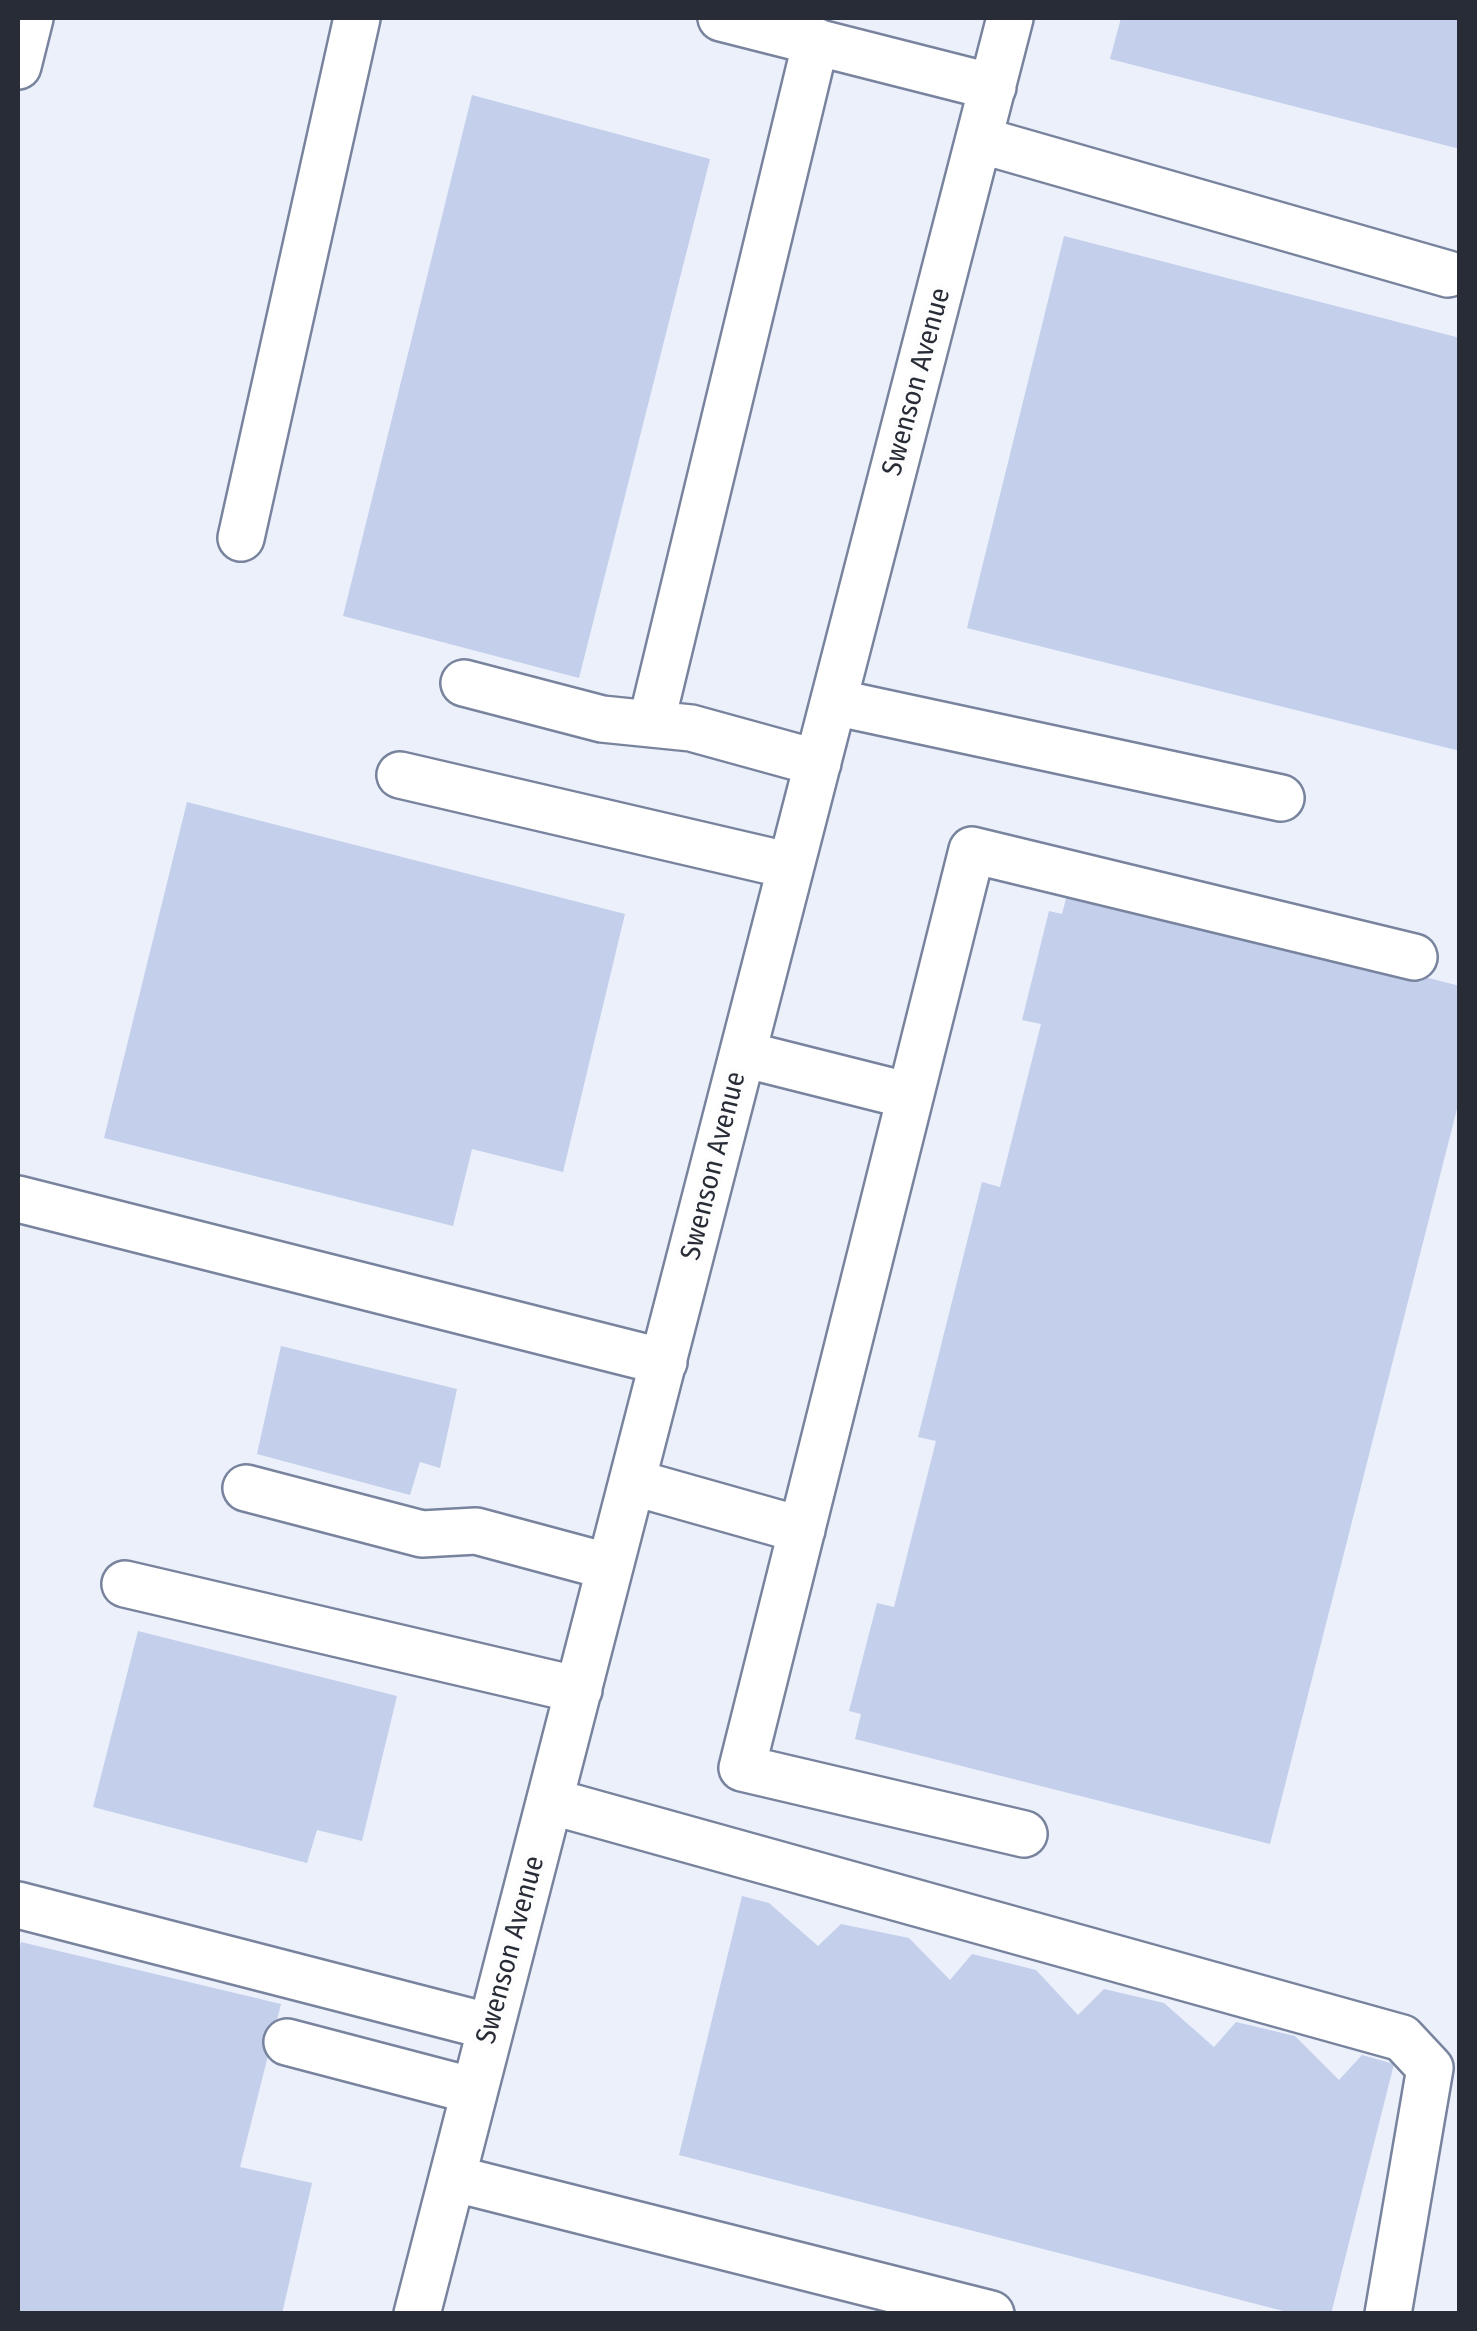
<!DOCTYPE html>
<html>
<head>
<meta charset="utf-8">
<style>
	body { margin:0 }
	#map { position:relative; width:1477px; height:2331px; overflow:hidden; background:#ebf0fb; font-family:"Fira Sans Condensed",sans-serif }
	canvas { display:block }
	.frame { position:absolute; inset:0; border:20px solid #272c37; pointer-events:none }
</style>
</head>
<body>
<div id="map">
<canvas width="1477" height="2331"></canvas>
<div class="frame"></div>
</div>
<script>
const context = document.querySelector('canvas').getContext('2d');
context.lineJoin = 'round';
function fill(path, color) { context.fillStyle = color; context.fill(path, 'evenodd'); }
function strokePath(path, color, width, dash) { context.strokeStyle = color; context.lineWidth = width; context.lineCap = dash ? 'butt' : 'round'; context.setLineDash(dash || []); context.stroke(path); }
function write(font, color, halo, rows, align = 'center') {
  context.font = font + ' "Fira Sans Condensed",sans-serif'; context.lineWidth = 9; context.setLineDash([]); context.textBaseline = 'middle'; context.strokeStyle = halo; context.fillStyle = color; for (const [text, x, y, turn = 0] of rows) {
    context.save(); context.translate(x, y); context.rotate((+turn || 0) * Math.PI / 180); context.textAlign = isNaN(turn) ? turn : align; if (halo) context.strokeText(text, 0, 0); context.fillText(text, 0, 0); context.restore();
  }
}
fill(new Path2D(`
	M1121,18H1460V149L1110,59Z
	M472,95L710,159L579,678L343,616Z
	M1064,236L1460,338V751L967,628Z
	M187,802L625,914L563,1172L472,1149L453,1226L104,1138Z
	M1069,887L1460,986V1097L1270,1844L855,1739L861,1714L849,1711L877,1603L894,1607L936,1441L918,1437L982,1182L1000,1187L1041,1024L1022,1020L1049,911L1062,914Z
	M281,1346L457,1389L440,1468L420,1462L410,1495L257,1454Z
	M138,1631L397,1696L362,1841L317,1830L307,1863L93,1807Z
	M742,1896L769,1903L818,1946L841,1924L909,1938L950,1980L972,1954L1036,1970L1078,2015L1104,1989L1164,2003L1214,2047L1236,2022L1295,2036L1339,2080L1362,2055L1394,2064L1331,2314H1295L679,2155Z
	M21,1942L281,2004L240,2167L312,2183L282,2314H18V1956Z`), '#c3cfeb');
const minor = new Path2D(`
	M721,18L993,87
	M18,66L30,18
	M980,140L1448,274
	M241,538L357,18
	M464,683L602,719L691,728L818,763
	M834,702L1281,798
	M651,724L816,41
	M400,775L791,866
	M743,1054L910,1096
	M18,1199L664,1362
	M632,1482L802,1530
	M246,1488L422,1534L476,1531L610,1567
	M125,1584L579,1690
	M550,1801L1402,2038L1430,2068L1388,2314
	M1024,1834L742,1768L972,850L1414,957
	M18,1905L491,2027
	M287,2042L474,2091
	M452,2178L991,2314
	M417,2314L1010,18`);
strokePath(minor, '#78839d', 50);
strokePath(minor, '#fff', 45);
write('28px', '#272c37', '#fdfdfd', [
	["Swenson Avenue",917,382,-75],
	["Swenson Avenue",714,1166,-76],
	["Swenson Avenue",511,1950,-75]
]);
</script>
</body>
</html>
